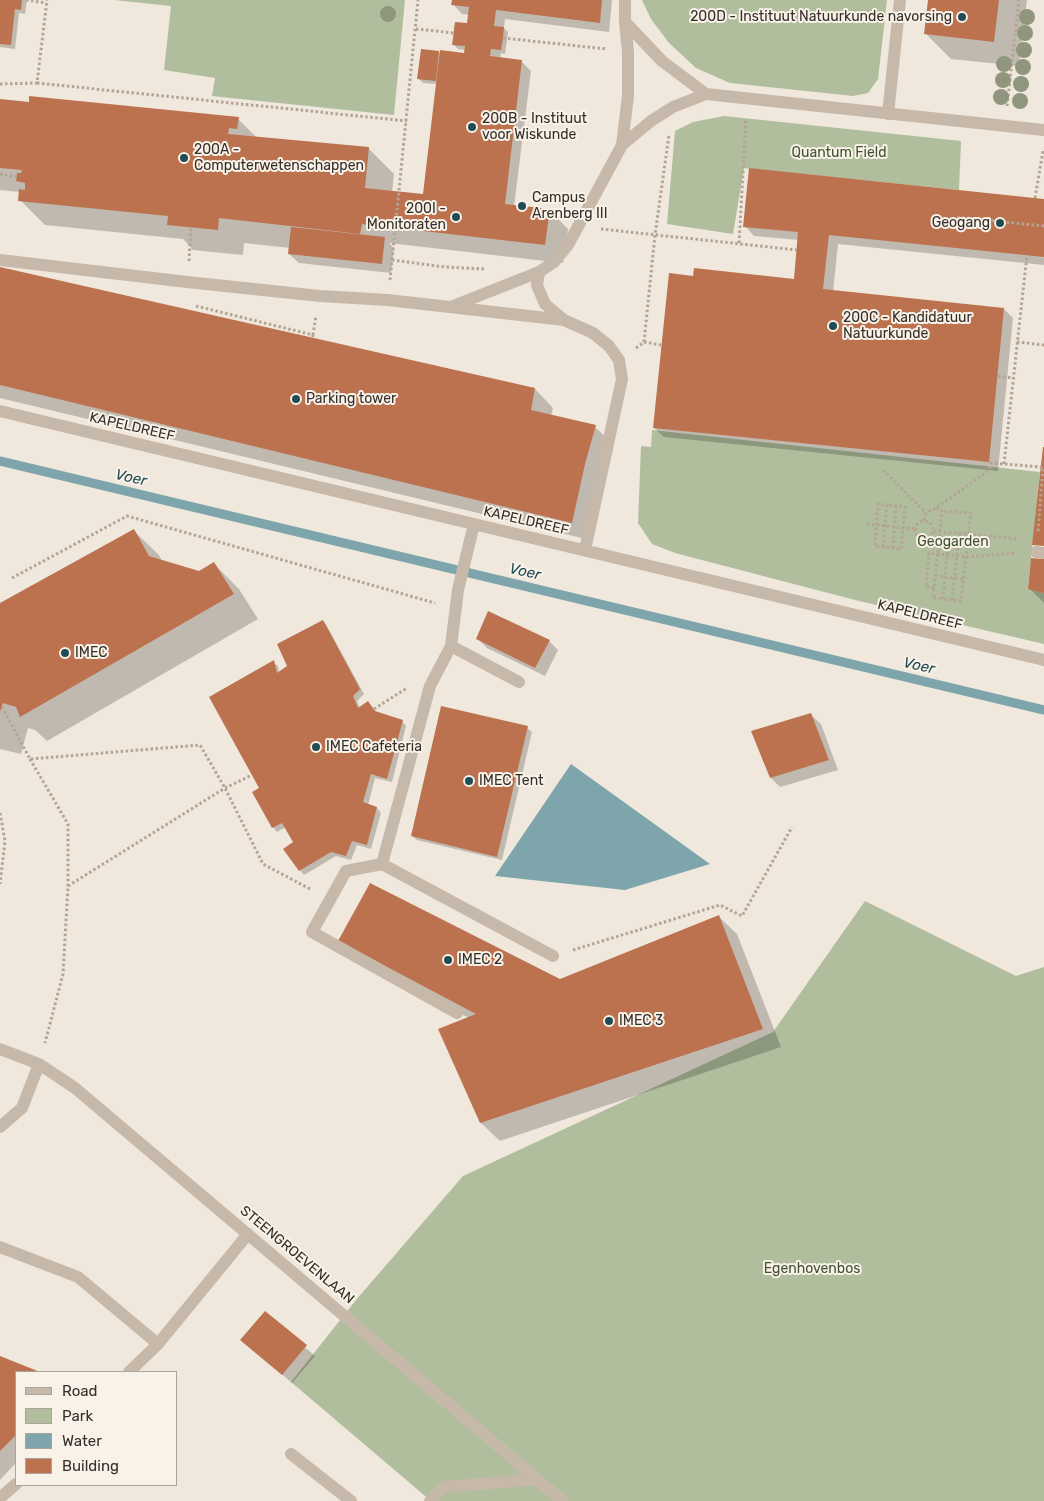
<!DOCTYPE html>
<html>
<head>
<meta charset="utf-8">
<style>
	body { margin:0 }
	#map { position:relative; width:1044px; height:1501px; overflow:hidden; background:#f0e8dd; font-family:Rubik,sans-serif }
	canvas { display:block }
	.legend { position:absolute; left:15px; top:1371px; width:162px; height:115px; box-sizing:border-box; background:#f8f2e9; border:1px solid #aaa49c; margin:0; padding:6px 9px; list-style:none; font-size:15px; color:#352e29 }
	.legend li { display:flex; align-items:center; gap:10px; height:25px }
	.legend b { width:25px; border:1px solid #aaa49c }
</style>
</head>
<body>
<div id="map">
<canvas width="1044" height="1501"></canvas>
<ul class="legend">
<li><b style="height:6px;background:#c7b9a9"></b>Road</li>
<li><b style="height:14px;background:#b0be9e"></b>Park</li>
<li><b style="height:14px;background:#7ea5ab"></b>Water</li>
<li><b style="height:14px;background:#bc724e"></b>Building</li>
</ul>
</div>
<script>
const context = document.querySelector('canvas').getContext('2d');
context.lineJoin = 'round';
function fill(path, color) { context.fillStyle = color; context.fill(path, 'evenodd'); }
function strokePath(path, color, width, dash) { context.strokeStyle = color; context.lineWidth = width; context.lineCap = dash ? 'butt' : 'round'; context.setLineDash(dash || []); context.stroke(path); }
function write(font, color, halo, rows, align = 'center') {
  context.font = font + ' Rubik,sans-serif'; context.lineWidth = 4; context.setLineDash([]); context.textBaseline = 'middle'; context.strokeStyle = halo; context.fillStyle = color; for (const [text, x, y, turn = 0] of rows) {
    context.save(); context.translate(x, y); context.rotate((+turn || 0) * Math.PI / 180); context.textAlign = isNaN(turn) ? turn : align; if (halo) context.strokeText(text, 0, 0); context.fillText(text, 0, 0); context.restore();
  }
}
fill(new Path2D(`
	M114,0H405L394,115L212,96L215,78L164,70L171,6Z
	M642,0H887L878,79L868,93L853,96L730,83L696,68L669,43L651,19Z
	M724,116L961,141L959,190L744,168L733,234L667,224L675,131L693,122Z
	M652,430L1040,472L1028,588L1044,593V644L855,600L675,553L652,544L638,523L641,446L651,447Z
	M865,901L1016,976L1044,967V1501H431L291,1382L356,1300L463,1176L773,1032Z`), '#b0be9e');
fill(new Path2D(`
	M571,764L710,864L625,890L495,876Z`), '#7ea5ab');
fill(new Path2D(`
	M0,0H27L25,14L19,13L15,49L0,47Z
	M453,0H612L609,32L505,19L504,28L508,32L505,54L501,53L500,59L521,61L531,71L514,206L550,211L568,229L563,263L389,243L394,248L391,273L299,263L289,254L290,248L244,243L243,255L193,250L183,239L45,225L20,200V192L0,190V100L238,119L257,138L369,149L394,174L392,192L427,196L437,84L423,83L419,79L438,52L441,55H465V50L458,49L454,45L468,25L470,15L462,14L453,4Z
	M930,0H1027L1019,66L951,59L926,34Z
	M1044,201V265L838,244L833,292L1004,309L1013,318L998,471L664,437L654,428L694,277L795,281L799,240L754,236L745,226Z
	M0,269L535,389L553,408L551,416L595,427L614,445L590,540L0,398Z
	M133,530L159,555L162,561L199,572L214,564L239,589L258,619L47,741L35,730L28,728L21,754L0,749V605Z
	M1044,561V603L1029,588Z
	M323,621L327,626L364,694L357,701L360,708L368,703L376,713L402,721L406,726L392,782L375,778L368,805L377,808L381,813L371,849L357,845L351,860L336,856L304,875L300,870L295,843L286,827L277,832L273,827L261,788L273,662L278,666L279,672L288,666Z
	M478,639L549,641L558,650L545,676L487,648Z
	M811,715L821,724L838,770L780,787L771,778Z
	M527,728L532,732L502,860L417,840L412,836Z
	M718,916L737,934L781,1047L500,1141L481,1123L440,1029L469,1018L358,959L560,981Z
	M265,1312L315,1356L292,1383L242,1340Z
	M0,1357L37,1372H16V1463L0,1480Z`), '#0003');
strokePath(new Path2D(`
	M0,461L1044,710`), '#7ea5ab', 9);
fill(new Path2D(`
	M0,0H22L21,10L15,9L11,45L0,44Z
	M452,0H602L600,23L496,10L494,26L504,27L503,38L501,50L491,49L490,56L522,60L505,204L550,209L545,245L362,224L360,234L219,218L218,230L167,225L168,216L18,201L19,189L25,190V183L16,181L17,173H21L22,170L0,168V99L29,102V96L239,117L237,129L229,128L228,134L369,147L365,188L423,194L440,50L464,53L465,46L452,45L455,22L467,23L469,7L451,5Z
	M928,0H999L994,42L924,34Z
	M421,49L439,51L436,81L417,79Z
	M749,168L1044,199V257L829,235L823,289L1004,308L989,462L653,428L669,273L693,276L694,268L794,279L798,232L743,227Z
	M291,227L385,237L382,264L288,254Z
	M0,267L535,388L531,410L596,425L585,464L572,523L0,385Z
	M1043,447H1044V546L1032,545Z
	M134,529L149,556L199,571L214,562L234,594L20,717L16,707L3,703L0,712V603Z
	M1031,558L1044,559V593L1028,589Z
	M488,611L550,640L535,668L476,639Z
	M323,620L360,689L353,696L358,708L368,701L375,711L403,720L387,779L371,774L363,802L377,807L367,845L352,841L346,856L331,852L299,871L283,849L293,842L282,823L272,828L252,792L259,788L209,697L274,660L277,673L287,666L277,644Z
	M441,706L528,726L497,857L411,836Z
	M811,713L829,760L770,778L751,731Z
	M370,883L560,979L719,915L763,1029L480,1123L438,1029L476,1014L338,941Z
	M265,1311L307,1345L282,1375L240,1340Z
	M0,1356L40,1372H16V1435L0,1451Z`), '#bc724e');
strokePath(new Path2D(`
	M26,0L46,3
	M416,29L454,33
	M503,38L607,49
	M37,83L407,121
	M0,84L37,83L47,0
	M1007,106L1019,0
	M0,174L17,177
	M1035,198L1043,151
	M957,217L1044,226
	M601,229L797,250
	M739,243L746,119
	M392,260L445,267L486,269
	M189,261L191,228
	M390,280L418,0
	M196,306L313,335L312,338
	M313,335L316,316
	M644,342L661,345
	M1017,342L1044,345
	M636,348L644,342L655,235L669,135
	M998,376L1013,378
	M1004,464L1027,255
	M883,470L926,513
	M936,508L942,511L933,598L961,601L971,513L942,511
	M924,520L926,513L936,508L989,470L991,463L1041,467H1043L1038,532
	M915 530a9 9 0 1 1 18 0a9 9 0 1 1-18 0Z
	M867,524L914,529
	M934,531L1019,539
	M883,547L887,505L878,504L875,546L901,549L905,507L887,505
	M893,548L896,505
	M935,576L963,579
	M12,578L127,516L435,603
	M934,588L926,587L929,553L966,557L1015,553
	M943,599L949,533
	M952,600L959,534
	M2,707L30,759L200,745L225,788L263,864L312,890
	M374,709L407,688
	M30,759L68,824V887L63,974L45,1043
	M0,813L5,841L0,884
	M68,886L225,788L252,775
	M573,950L720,905L742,916L792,827`), '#b3a494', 3, [2.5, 2.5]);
strokePath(new Path2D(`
	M625,0V22L662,61L706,94
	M888,114L900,0
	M622,145L628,96V52L625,22
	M0,260L187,282L320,296L388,300L564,320L593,333L609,346L619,360L622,379L585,550
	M539,272L537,285L545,304L564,320
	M453,306L539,272L554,262L568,245L622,145L651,121L673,107L706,94L1044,130
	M0,411L1044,660
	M474,524L458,590L451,646L430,686L382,864L553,956
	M1036,552L1044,553
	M451,646L519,682
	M382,864L346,871L312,932L457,1013
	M0,1049L39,1064L75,1088L563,1501
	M0,1127L22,1108L39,1064
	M0,1247L78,1277L158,1344
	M129,1372L158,1344L248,1234
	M291,1454L351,1501
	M0,1498L16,1484
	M430,1501L443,1487L538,1479`), '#c7b9a9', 12);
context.fillStyle = '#90957d';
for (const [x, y] of [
	[388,14],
	[1027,17],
	[1025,33],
	[1024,50],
	[1004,64],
	[1023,67],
	[1003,80],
	[1021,84],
	[1001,97],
	[1020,101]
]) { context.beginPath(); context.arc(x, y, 8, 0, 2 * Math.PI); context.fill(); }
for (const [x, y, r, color] of [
	[962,17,5,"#214c53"],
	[472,127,5,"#214c53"],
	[184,158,5,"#214c53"],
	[522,206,5,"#214c53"],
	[456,217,5,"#214c53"],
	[1000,223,5,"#214c53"],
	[833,326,5,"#214c53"],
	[296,399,5,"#214c53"],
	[65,653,5,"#214c53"],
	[316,747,5,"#214c53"],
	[469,781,5,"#214c53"],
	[448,960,5,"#214c53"],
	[609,1021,5,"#214c53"]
]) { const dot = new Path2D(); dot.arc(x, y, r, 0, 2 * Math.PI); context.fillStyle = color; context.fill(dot); strokePath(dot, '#f8f2e9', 2); }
write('14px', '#352e29', '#f8f2e9', [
	["200D - Instituut Natuurkunde navorsing",952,17,"right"],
	["200B - Instituut",482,119],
	["voor Wiskunde",482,135],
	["200A -",194,150],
	["Computerwetenschappen",194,166],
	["Campus",532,198],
	["Arenberg III",532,214],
	["200I -",446,209,"right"],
	["Monitoraten",446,225,"right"],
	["Geogang",990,223,"right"],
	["200C - Kandidatuur",843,318],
	["Natuurkunde",843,334],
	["Parking tower",306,399],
	["IMEC",75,653],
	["IMEC Cafeteria",326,747],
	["IMEC Tent",479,781],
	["IMEC 2",458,960],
	["IMEC 3",619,1021]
], 'left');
write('14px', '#42512e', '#f8f2e9', [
	["Quantum Field",839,153],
	["Geogarden",953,542],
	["Egenhovenbos",812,1269]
]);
write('14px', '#352e29', '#f8f2e9', [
	["KAPELDREEF",132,427,13],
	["KAPELDREEF",526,521,13],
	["KAPELDREEF",920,615,14],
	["STEENGROEVENLAAN",297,1255,40]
]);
write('italic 15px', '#214c53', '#f8f2e9', [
	["Voer",131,478,13],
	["Voer",525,572,13],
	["Voer",919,666,13]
]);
</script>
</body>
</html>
